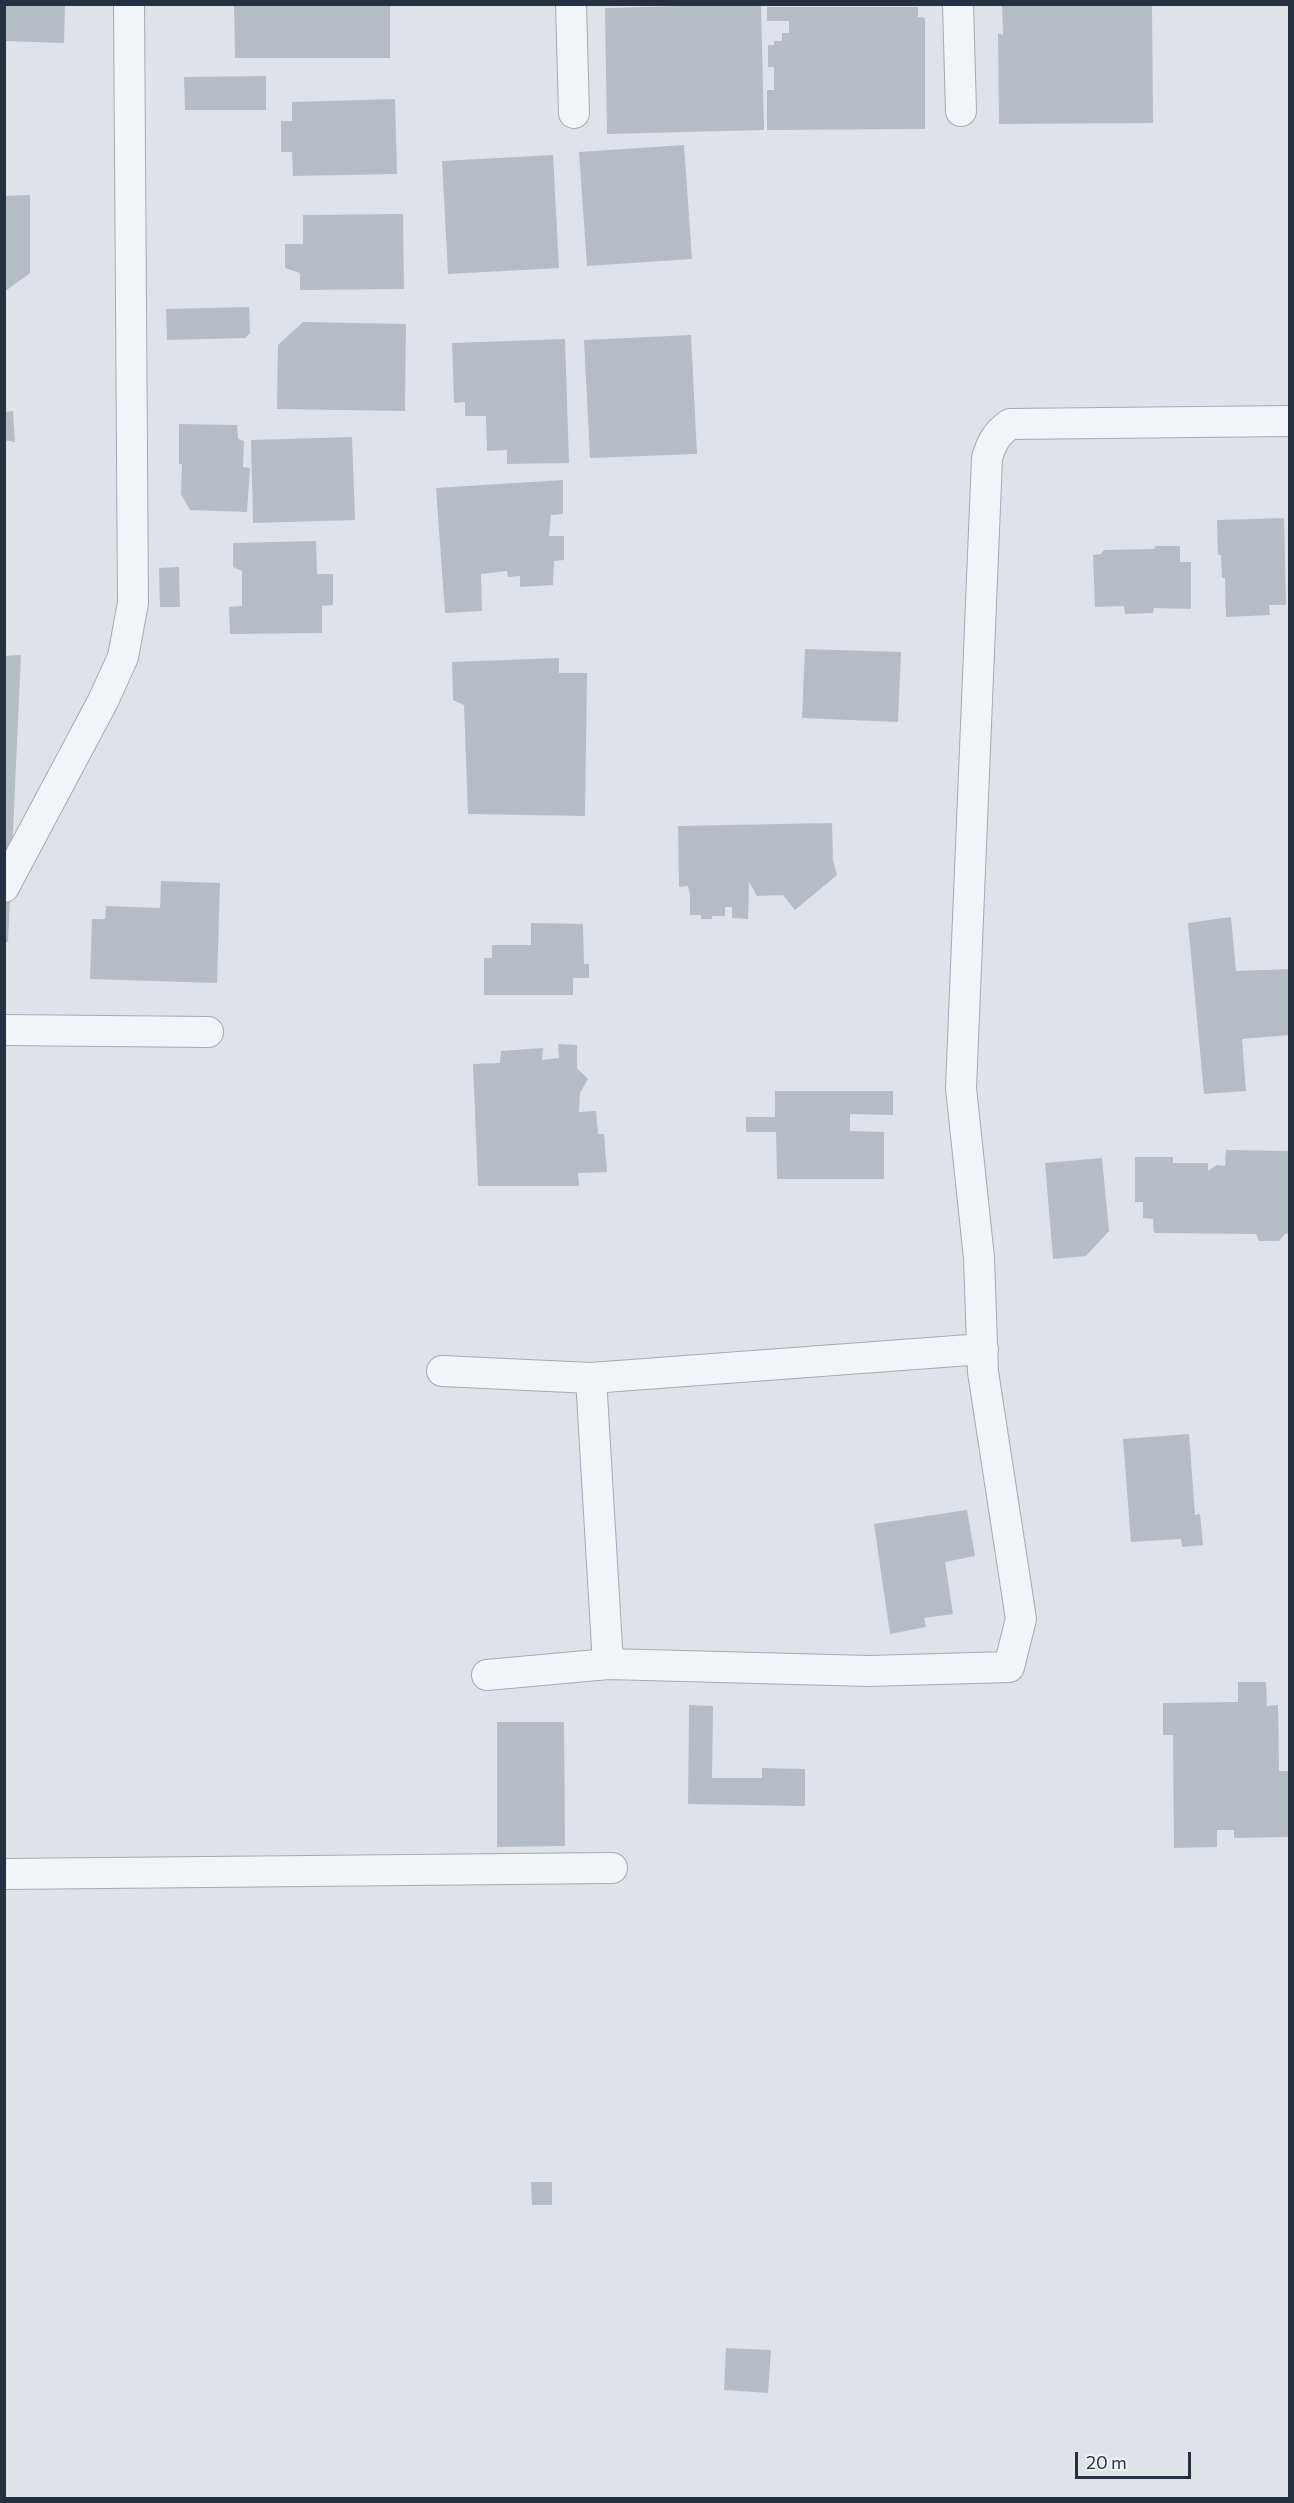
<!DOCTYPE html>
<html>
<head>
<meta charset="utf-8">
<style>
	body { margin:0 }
	#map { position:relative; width:1294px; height:2503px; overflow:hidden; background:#dfe3e9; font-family:Commissioner,sans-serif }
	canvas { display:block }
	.frame { position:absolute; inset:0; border:6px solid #273041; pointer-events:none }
	.scale { position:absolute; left:1075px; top:2452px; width:116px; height:27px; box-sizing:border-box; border:3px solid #273041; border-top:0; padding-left:8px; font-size:18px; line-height:21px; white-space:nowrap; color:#273041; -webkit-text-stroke:4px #eef2f7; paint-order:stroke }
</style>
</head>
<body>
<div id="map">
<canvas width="1294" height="2503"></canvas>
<div class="frame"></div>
<div class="scale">20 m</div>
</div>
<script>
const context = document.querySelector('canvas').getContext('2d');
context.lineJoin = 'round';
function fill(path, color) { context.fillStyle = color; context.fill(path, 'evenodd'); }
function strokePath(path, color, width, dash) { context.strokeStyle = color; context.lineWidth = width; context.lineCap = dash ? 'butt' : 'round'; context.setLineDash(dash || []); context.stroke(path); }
fill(new Path2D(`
	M4,4H65L64,43L4,41Z
	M234,4H390V58H235Z
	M761,4L764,130L607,134L605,8Z
	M1002,4H1152L1153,123L999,124L998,33L1003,35Z
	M767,7H918V17L925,18V129L767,130V90H774V67H768V45H774V41H782V33H789V21H767Z
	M266,76V110H185L184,77Z
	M395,99L397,174L293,176L292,152H281V121H292V102Z
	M684,145L692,259L587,266L579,152Z
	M553,155L559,268L448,274L442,161Z
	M30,195V273L4,292V196Z
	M403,214L404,289L300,290V273L285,268V244H303V215Z
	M249,307L250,333L245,338L167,340L166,309Z
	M303,322L406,324L405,411L277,409L278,345Z
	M691,335L697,454L590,458L584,340Z
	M565,339L569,463L507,464V450L487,451L486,416H465V402L454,403L452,343Z
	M13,411L15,442L4,440V412Z
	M179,424L237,425L238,439L244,441L243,467L250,468L247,512L190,510L181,494L182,464H179Z
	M352,437L355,520L253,523L251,440Z
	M563,480V514L551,515L549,536H564V560L554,561L553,585L520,587V576L508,577L507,571L481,574L482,611L445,613L436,488Z
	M1284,518L1286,605H1269L1270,615L1226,617L1225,578H1222L1221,555H1218L1217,520Z
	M316,541L317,574H333V605L322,606V633L230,634L229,607L242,606V571L233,567V543Z
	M1156,546H1180V562H1191V609L1154,608L1153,613L1125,614L1124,606L1095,607L1093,555L1101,554L1104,550L1154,549Z
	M179,567L180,607H160L159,568Z
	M805,649L901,652L898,722L802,718Z
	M21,655L8,942H4V656Z
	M559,658V673H587L585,816L468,814L464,705L453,700L452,662Z
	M832,823L833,860L837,875L795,910L783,895L757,896L749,882L748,919L732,918V907H725V916H712V919H701V915H690V895L688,886L679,887L678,826Z
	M161,881L220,883L217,983L90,979L92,919H105L106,906L160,908Z
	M1231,917L1236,971L1290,969V1035L1242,1039L1246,1091L1204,1094L1188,923Z
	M531,923L583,924L584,964H589V978H573V995H484V958H492V945H531Z
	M558,1044L577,1045V1068L588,1079L580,1093L579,1112L596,1111L598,1134H604L607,1172L578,1173L579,1186H478L473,1064L500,1063L501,1051L543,1048L542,1060L559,1058Z
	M775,1091H893V1115L850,1114V1131L884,1132V1179H777L776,1132H746V1117H775Z
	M1226,1150L1290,1151V1233L1285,1234L1279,1241H1259L1256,1234L1154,1233L1153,1219L1143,1218V1202H1135V1157H1173V1163H1208V1171L1217,1165L1225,1166Z
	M1102,1158L1109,1231L1086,1256L1053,1259L1045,1163Z
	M1189,1434L1195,1515L1200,1514L1203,1545L1182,1547L1181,1539L1131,1542L1123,1439Z
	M967,1510L975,1556L945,1562L953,1614L924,1618L926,1627L890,1634L874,1524Z
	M1238,1682H1266L1267,1706L1278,1705L1279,1771H1290V1837L1234,1838V1830H1217V1847L1174,1848L1173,1735H1163V1703L1238,1702Z
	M689,1705L713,1706L712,1778H762V1768L805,1769V1806L688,1804Z
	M497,1722H564L565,1846L497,1847Z
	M531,2182H552V2205H532Z
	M726,2348L771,2350L768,2393L724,2390Z`), '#b6bcc6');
const street = new Path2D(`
	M571,4L574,113
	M958,4L961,111
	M4,887L103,701L123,657L133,603L129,4
	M4,1030L208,1032
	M442,1371L591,1378
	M608,1664L591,1378L983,1349
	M487,1675L608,1664L869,1671L1009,1667L1021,1619L983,1372L979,1258L961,1088L987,458C992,442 996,434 1010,424L1290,421
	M4,1874L612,1868`);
strokePath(street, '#a4aab3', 32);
strokePath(street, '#f2f4f7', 30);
</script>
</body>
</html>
